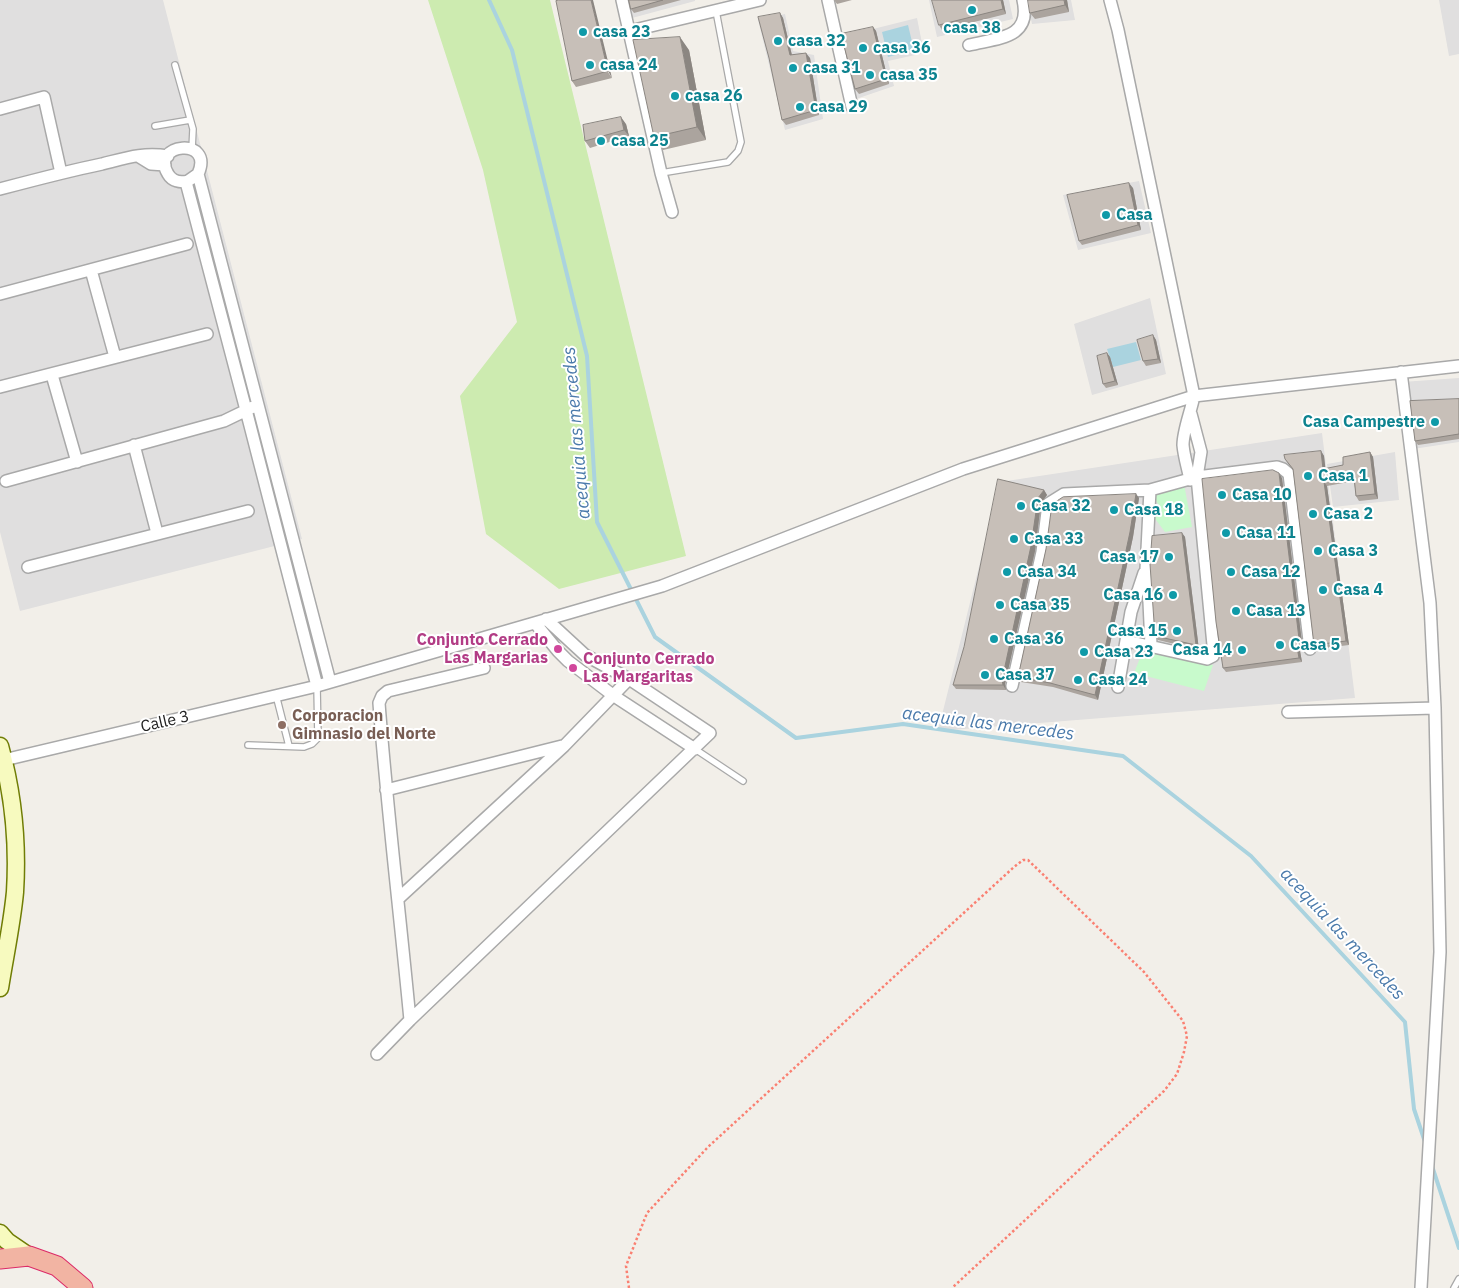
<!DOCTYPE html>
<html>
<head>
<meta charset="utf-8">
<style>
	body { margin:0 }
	canvas { display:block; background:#f2efe9 }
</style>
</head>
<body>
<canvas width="1459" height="1288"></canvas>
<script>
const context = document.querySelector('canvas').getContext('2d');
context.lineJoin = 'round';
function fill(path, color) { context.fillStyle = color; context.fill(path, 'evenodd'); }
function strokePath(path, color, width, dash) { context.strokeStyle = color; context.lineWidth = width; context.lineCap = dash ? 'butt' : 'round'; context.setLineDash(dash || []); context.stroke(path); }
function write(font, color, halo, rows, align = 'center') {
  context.font = font + ' "IBM Plex Sans",sans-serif'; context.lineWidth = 4; context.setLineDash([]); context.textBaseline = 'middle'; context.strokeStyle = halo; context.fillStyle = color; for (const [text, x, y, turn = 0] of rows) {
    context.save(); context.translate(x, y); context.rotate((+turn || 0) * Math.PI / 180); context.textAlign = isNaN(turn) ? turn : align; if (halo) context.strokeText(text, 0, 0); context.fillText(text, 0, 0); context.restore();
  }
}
fill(new Path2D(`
	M0,0H163L302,539L20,611L0,532Z
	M627,0H695V1L632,18Z
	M929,0H1009L1013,19L937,37Z
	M1027,0H1071L1075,20L1032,24Z
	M1439,0H1459V54L1449,56Z
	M785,14L793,51L814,55L823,119L785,130L758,20Z
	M917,18L924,53L888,61L894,86L856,99L841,37Z
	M1139,181L1151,233L1078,250L1063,195Z
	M1150,298L1166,374L1092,395L1074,324Z
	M1459,378V442L1413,449L1402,382Z
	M1322,433L1355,698L938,731L1000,482Z
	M1395,452L1399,500L1333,507L1327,464Z`), '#e0dfdf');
fill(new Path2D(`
	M428,0H550L686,556L559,589L486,534L460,396L517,322L483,170Z`), '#cdebb0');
fill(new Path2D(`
	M1184,484L1192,527L1165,532L1150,512L1158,504L1152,494Z
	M1146,643L1213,665L1204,691L1134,673Z`), '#c8facc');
fill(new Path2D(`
	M908,25L914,50L888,57L882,32Z
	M1136,342L1141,360L1113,367L1107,349Z`), '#aad3df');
strokePath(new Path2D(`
	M489,0L512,50L587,356L597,522L655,637L796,738L903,724L1123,756L1251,856L1405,1022L1414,1109L1425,1142
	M1432,1166L1459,1248`), '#aad3df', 4);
const service = new Path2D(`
	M175,65L193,129L192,149
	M155,126L190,120
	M661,173L728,162L738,151L741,142L716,11
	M276,695L289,746
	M248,745L304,747L312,744L318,738L317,686
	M695,749L743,781
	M1454,1288L1459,1279`);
const minor = new Path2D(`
	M622,0L661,173L672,212
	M828,0L852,107
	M1110,0L1118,30L1194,396C1191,411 1183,431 1183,445C1184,457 1188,469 1190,480
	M630,31L760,0
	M969,45C997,38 1032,39 1023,0
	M0,109L44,97L61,173
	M138,156L151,164L165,165
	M198,174L188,181C180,183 172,181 168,174C149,143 215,136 198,174L330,682
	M186,182L246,410L317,686
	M0,189C34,180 68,171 102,164C126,158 143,152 168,156
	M91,270L115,357
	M0,294L187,244
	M1401,372L1430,603L1435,708L1440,952L1421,1288
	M52,375L77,462
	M0,387L207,334
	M134,445L157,533
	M6,481L224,421L253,407
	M1150,490L1146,569L1149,602L1151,645
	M28,567L248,511
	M535,623L558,651L568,661L614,696L695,749
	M1127,641L1207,659L1213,656V645L1197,477L1201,452L1191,414
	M1012,686L1042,552L1048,504L1064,494L1150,490L1197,477L1277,467L1283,469L1289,474L1310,649
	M1118,687L1131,612L1144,573
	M1288,712L1435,708
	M0,761L317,686L662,586L963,469L1194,396L1459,366
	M386,790L562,746
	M399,898L564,746L629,679
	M410,1020C400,914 387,809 379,703L382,696L388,691L484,668
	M377,1054L410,1020L710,733L629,679L585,655L546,619`);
const secondary = new Path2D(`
	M0,746C13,793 18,844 15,892C12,924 5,956 0,988
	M0,1233L7,1241L29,1256`);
const trunk = new Path2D(`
	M0,1259L29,1256L57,1266L83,1288`);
strokePath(service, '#a9a9a9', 8);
strokePath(minor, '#a9a9a9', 14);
strokePath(secondary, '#707d05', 19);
strokePath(trunk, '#dc2a67', 21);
strokePath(new Path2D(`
	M629,1288L626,1266L647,1213L708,1147L1014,867L1023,860H1028L1144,972L1183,1021L1187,1036L1184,1052L1177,1074L1164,1091L952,1288`), '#fa8072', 2.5, [2.5, 2.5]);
strokePath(service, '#fff', 5.5);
strokePath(minor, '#fff', 11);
strokePath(secondary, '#f7fabf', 16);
strokePath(trunk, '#f2b4a3', 19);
fill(new Path2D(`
	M559,0L612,78L576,87L572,81Z
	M629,0H681L634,13L631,9Z
	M834,0H852L837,4Z
	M1003,0L1006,14L942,30L939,25Z
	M1067,0L1069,12L1035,19L1030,13Z
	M780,13L783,18L792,55L810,58L819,115L786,125L782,120Z
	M873,27L876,31L889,84L859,94L855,89Z
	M689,50L706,140L663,150L654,137Z
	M626,124L629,136L590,148L585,141Z
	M1133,188L1141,230L1082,245L1079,241Z
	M1153,335L1156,340L1161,363L1146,366L1143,361Z
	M1107,353L1110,357L1118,385L1106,388L1103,384Z
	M1459,399V439L1418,445L1415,441Z
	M1321,451L1324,456L1325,469L1343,465L1370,452L1373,457L1378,499L1359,501L1356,496L1354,481L1327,486L1349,645L1317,649L1314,645L1293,470L1285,459Z
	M1282,478L1303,651H1300L1302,662L1226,672L1223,668Z
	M1044,490L1047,495L1041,503L1035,551L1005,684L1006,690L956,689L953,685Z
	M1136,494L1139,498L1133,537L1098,700L1053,687L1021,682L1018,677L1046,549Z
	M1182,533L1185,537L1199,650L1158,640L1155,636Z`), '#aba49e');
fill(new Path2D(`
	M591,0H593L612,78L608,71Z
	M1001,0H1003L1006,14L1003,9Z
	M1064,0H1067L1069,12L1065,5Z
	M780,13L783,18L793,60L790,55Z
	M873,27L876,31L889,84L886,79Z
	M680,37L689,50L706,140L697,127Z
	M806,53L810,58L819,115L816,110Z
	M621,117L626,124L629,136L624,130Z
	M1129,183L1133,188L1141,230L1138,225Z
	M1153,335L1156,340L1161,363L1158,359Z
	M1107,353L1110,357L1118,385L1115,381Z
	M1321,451L1324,456L1326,473L1323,469Z
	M1370,452L1373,457L1378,499L1375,494Z
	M1279,473L1282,478L1303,651L1300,647Z
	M1324,482L1327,486L1349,645L1346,641Z
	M1044,490L1047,495L1041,503L1035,551L1005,684L1006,690L1003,685L1002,680L1038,498Z
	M1136,494L1139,498L1133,537L1098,700L1095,695Z
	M1182,533L1185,537L1199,650L1196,645Z
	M1297,647L1300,651L1302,662L1299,658Z`), '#8b8681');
const building = new Path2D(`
	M559,0H591L608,71L572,81L556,1Z
	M629,0H663L631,9Z
	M932,0H1001L1003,9L939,25Z
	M1028,0H1064L1065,5L1030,13Z
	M780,13L790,55L806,53L816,110L782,120L769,58L758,17Z
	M873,27L886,79L855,89L841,34Z
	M680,37L697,127L654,137L633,40Z
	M621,117L624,130L585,141L583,125Z
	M1129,183L1138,225L1079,241L1067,195Z
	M1153,335L1158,359L1143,361L1137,340Z
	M1107,353L1115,381L1103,384L1097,356Z
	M1459,399V434L1415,441L1410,401Z
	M1321,451L1323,469L1343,465V457L1370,452L1375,494L1356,496L1354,477L1324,482L1346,641L1314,645L1293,469L1285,459L1284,455Z
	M1273,470L1279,473L1300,647H1297L1299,658L1223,668L1216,622L1202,479Z
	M998,479L1044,490L1038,498L1031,546L1002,680L1003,685H953L964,647Z
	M1136,494L1130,532L1095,695L1050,683L1018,677L1046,549L1052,504L1063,497Z
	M1182,533L1196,645L1155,636L1150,564L1152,536Z`);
fill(building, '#c7bfb8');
strokePath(building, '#8b8681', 1);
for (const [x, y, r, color] of [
	[972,10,5,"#0f9aa8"],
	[583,32,5,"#0f9aa8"],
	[778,41,5,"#0f9aa8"],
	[863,48,5,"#0f9aa8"],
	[590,65,5,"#0f9aa8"],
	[793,68,5,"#0f9aa8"],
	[870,75,5,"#0f9aa8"],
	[675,96,5,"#0f9aa8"],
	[800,107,5,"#0f9aa8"],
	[601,141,5,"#0f9aa8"],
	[1106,215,5,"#0f9aa8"],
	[1435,422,5,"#0f9aa8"],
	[1308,476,5,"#0f9aa8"],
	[1222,495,5,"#0f9aa8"],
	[1021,506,5,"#0f9aa8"],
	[1114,510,5,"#0f9aa8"],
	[1313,514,5,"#0f9aa8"],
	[1226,533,5,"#0f9aa8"],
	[1014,539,5,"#0f9aa8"],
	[1318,551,5,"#0f9aa8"],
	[1169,557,5,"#0f9aa8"],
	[1007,572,5,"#0f9aa8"],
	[1231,572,5,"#0f9aa8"],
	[1323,590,5,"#0f9aa8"],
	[1173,595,5,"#0f9aa8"],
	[1000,605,5,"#0f9aa8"],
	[1236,611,5,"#0f9aa8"],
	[1177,631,5,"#0f9aa8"],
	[994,639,5,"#0f9aa8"],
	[1280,645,5,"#0f9aa8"],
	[558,649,5,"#d1479c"],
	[1242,650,5,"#0f9aa8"],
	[1084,652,5,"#0f9aa8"],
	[573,668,5,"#d1479c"],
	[985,675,5,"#0f9aa8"],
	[1078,680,5,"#0f9aa8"],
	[282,725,5,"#8d6e63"]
]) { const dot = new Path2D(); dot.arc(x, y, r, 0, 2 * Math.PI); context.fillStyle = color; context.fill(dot); strokePath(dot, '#fff', 2); }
write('bold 16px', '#0d838f', '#fff', [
	["casa 38",972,28,"center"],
	["casa 23",593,32],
	["casa 32",788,41],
	["casa 36",873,48],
	["casa 24",600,65],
	["casa 31",803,68],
	["casa 35",880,75],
	["casa 26",685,96],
	["casa 29",810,107],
	["casa 25",611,141],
	["Casa",1116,215],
	["Casa Campestre",1425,422,"right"],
	["Casa 1",1318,476],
	["Casa 10",1232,495],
	["Casa 32",1031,506],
	["Casa 18",1124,510],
	["Casa 2",1323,514],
	["Casa 11",1236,533],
	["Casa 33",1024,539],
	["Casa 3",1328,551],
	["Casa 17",1159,557,"right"],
	["Casa 34",1017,572],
	["Casa 12",1241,572],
	["Casa 4",1333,590],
	["Casa 16",1163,595,"right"],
	["Casa 35",1010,605],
	["Casa 13",1246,611],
	["Casa 15",1167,631,"right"],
	["Casa 36",1004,639],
	["Casa 5",1290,645],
	["Casa 14",1232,650,"right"],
	["Casa 23",1094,652],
	["Casa 37",995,675],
	["Casa 24",1088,680]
], 'left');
write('bold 16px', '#b23c85', '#fff', [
	["Conjunto Cerrado",548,640],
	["Las Margarias",548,658],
	["Conjunto Cerrado",583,659,"left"],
	["Las Margaritas",583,677,"left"]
], 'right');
write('bold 16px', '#785e54', '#fff', [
	["Corporacion",292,716],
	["Gimnasio del Norte",292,734]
], 'left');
write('16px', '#222', '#fff', [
	["Calle 3",165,722,-13]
]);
write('italic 18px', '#4a7aab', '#fff', [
	["acequia las mercedes",577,433,-95],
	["acequia las mercedes",988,724,7],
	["acequia las mercedes",1342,934,47]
]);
</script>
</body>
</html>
